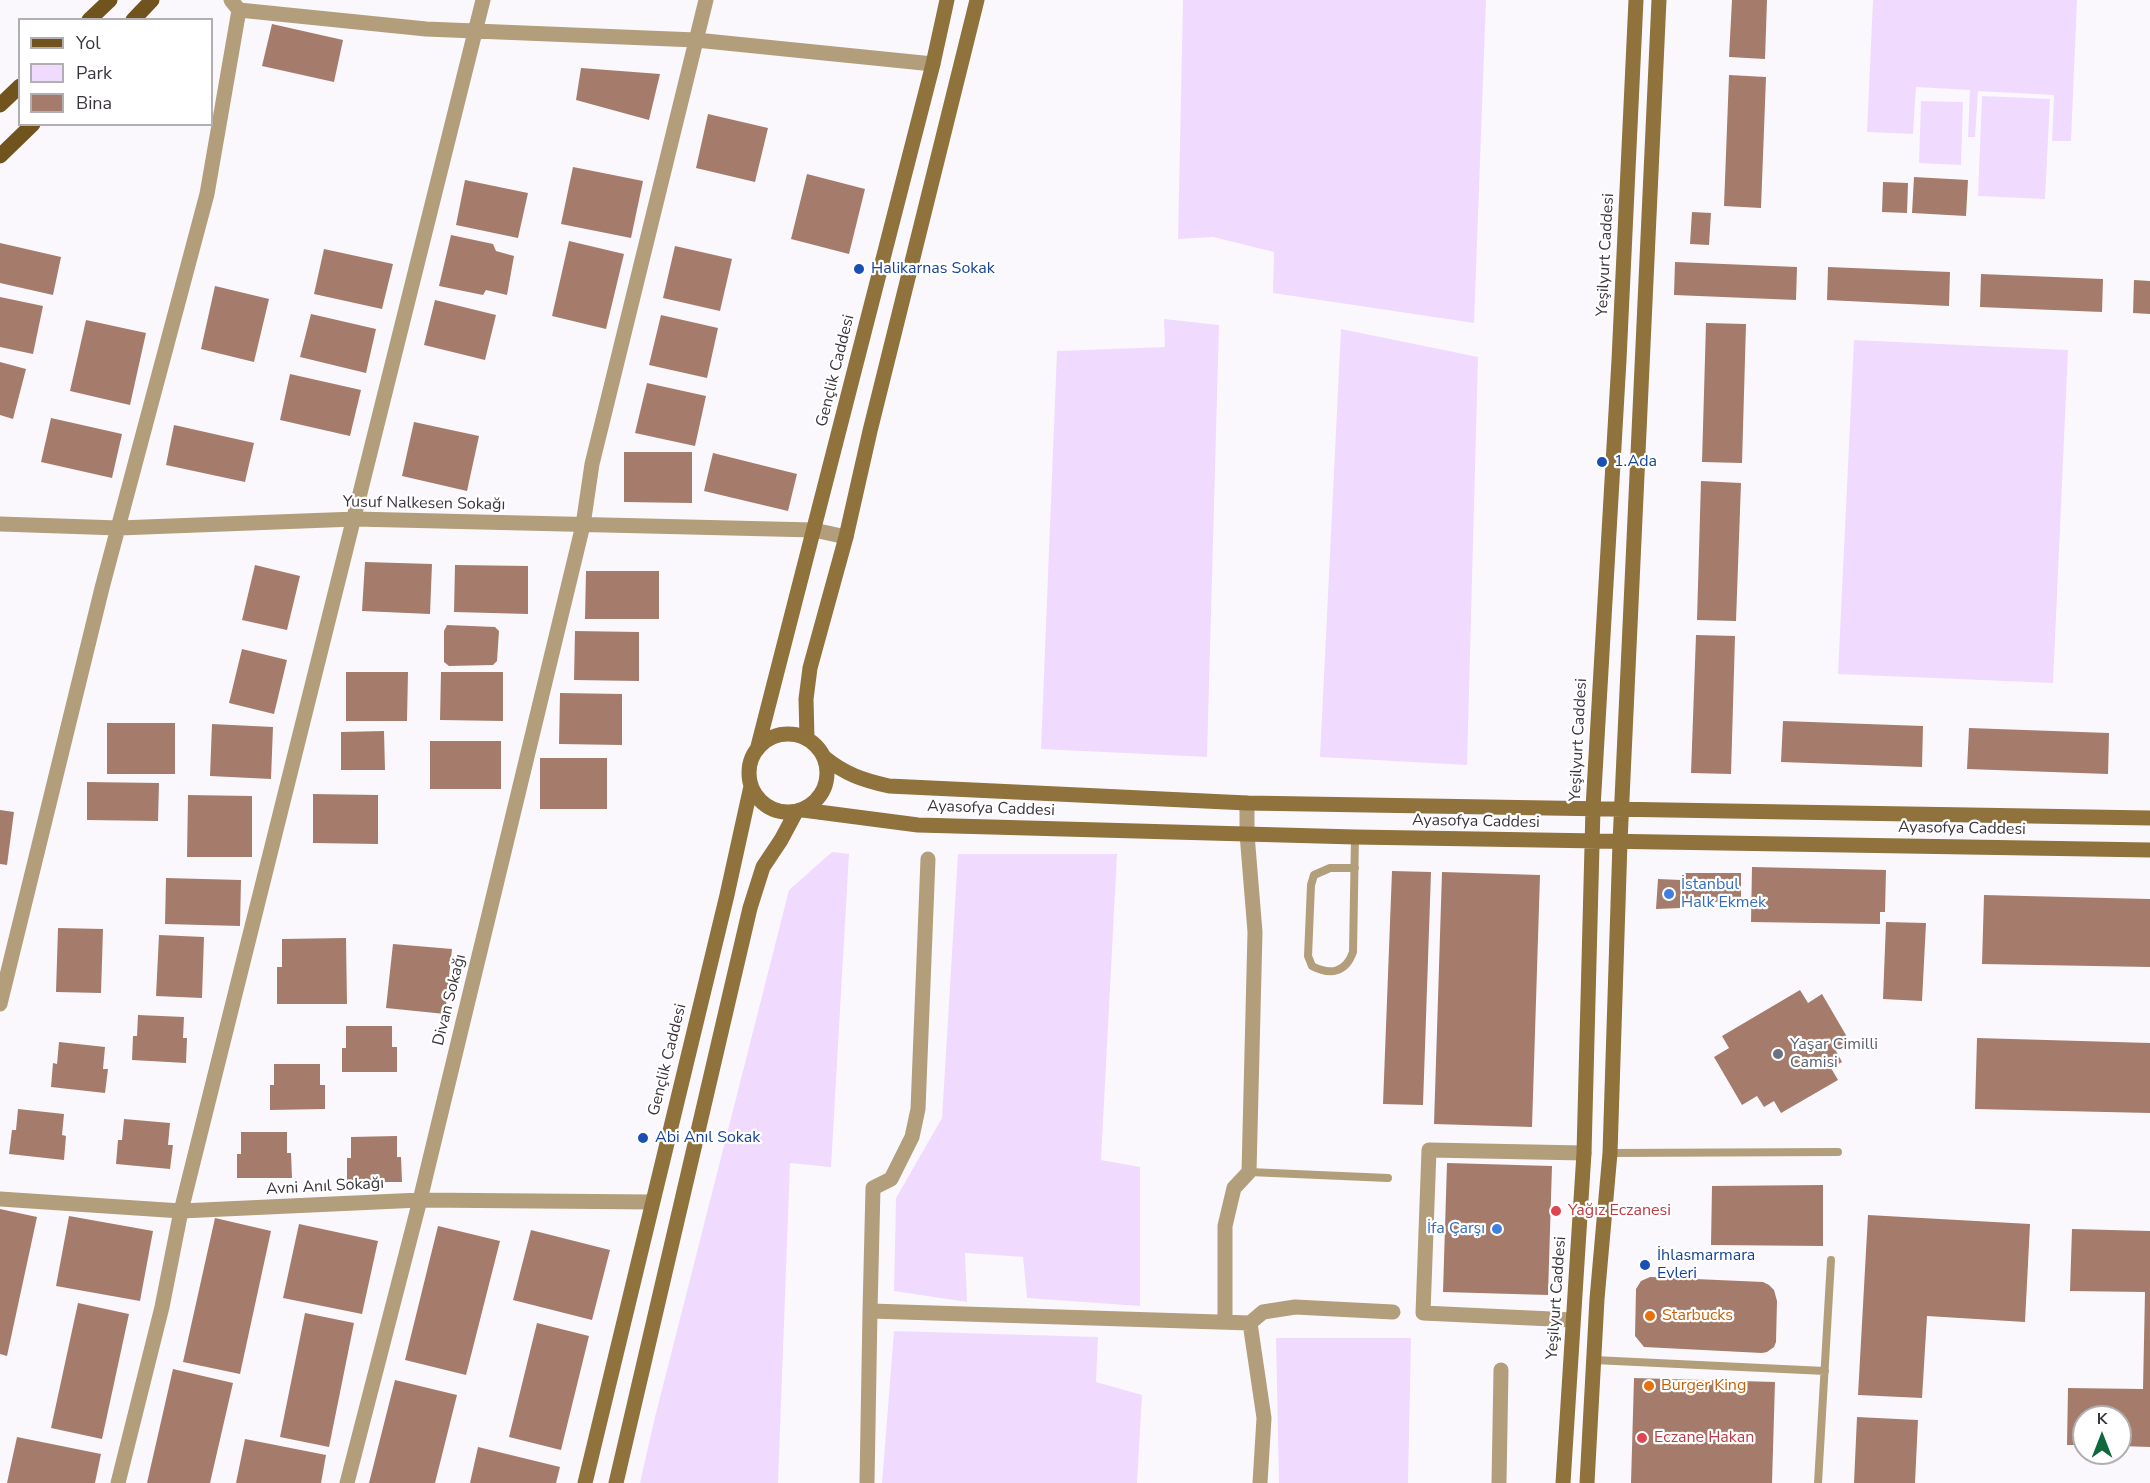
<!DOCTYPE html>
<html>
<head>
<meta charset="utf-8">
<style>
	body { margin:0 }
	#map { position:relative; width:2150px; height:1483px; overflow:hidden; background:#fbf8fd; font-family:"Nunito Sans",sans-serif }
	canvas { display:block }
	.legend { position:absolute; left:18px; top:18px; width:195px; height:108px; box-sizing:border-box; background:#fff; border:2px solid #b1afb2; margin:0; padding:8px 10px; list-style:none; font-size:18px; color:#3b363e }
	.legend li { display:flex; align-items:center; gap:12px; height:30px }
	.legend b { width:30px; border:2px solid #b1afb2 }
	.north { position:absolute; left:2072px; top:1405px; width:60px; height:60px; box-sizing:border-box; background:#fff; border:2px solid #b1afb2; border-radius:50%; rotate:0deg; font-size:16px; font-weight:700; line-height:24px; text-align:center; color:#3b363e }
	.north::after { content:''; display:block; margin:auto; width:21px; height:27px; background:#0d683b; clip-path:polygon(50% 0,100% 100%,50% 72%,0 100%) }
</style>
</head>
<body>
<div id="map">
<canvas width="2150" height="1483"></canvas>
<ul class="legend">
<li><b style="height:8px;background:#71541d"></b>Yol</li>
<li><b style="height:16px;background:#f0dbff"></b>Park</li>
<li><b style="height:16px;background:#a57c6b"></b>Bina</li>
</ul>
<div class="north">K</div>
</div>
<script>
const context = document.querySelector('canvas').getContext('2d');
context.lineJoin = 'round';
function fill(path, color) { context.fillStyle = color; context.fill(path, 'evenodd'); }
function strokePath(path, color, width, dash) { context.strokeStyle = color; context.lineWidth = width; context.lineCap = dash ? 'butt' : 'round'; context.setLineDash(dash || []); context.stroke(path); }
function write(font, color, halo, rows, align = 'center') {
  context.font = font + ' "Nunito Sans",sans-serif'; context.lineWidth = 4.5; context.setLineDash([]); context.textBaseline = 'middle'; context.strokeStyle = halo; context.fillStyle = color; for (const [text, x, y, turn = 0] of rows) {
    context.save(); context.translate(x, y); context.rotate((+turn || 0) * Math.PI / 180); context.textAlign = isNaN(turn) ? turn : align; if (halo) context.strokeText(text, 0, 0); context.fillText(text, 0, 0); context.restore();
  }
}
fill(new Path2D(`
	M1183,0H1486L1474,323L1273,293L1274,252L1213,237L1178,239Z
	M1873,0H2077L2071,141H2052L2054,95L1978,91L1975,137H1968L1970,90L1916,87L1913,134L1867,132Z
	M1982,96L2050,99L2045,199L1978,196Z
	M1921,101L1963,102L1961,165L1919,163Z
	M1164,319L1219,325L1207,757L1041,749L1057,351L1165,347Z
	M1341,329L1478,357L1467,765L1320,757Z
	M1854,340L2068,350L2053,683L1838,674Z
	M832,852L849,854L831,1167L790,1163L778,1483H640L654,1421L789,890Z
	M958,854H1117L1101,1160L1140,1167V1306L1027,1298L1023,1257L965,1253L967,1302L894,1291L896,1198L942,1118Z
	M894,1331L1098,1337L1096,1382L1142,1395L1137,1483H882Z
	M1276,1338H1411L1408,1483H1279Z`), '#f0dbff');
fill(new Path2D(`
	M1732,0H1767L1765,59L1729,57Z
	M272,24L343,40L334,82L262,66Z
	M581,68L660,74L649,120L576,100Z
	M1729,75L1766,77L1761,208L1724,206Z
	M708,114L768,128L755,182L696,168Z
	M573,167L643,181L631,238L561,224Z
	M807,174L865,189L849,254L791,239Z
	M1914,177L1968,180L1966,216L1912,213Z
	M465,180L528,193L518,238L456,225Z
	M1883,182L1908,183L1907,213L1882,212Z
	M1692,212L1711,213L1709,245L1690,244Z
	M451,235L493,244L496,251L514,256L507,295L486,290L483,295L439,286Z
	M569,241L624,254L606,329L552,316Z
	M0,243L61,257L53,295L0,283Z
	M675,246L732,259L720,311L663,298Z
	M324,249L393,264L382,309L314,294Z
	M1675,262L1797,267L1796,300L1674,295Z
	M1828,267L1950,272L1949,306L1827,300Z
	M1981,274L2103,279L2102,312L1980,307Z
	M2134,280L2150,281V314L2133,313Z
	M215,286L269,299L254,362L201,349Z
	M0,297L43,306L33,354L0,347Z
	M435,300L496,315L485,360L424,345Z
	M311,314L376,329L366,373L300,357Z
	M661,315L718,328L707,378L649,365Z
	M86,320L146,333L130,405L70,391Z
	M1706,323L1746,324L1742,463L1702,462Z
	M0,362L26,369L13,419L0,415Z
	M290,374L361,390L350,436L280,420Z
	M647,383L706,396L695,446L635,433Z
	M51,418L122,434L112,478L41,462Z
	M414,422L479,436L467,491L402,476Z
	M174,425L254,443L245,482L166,465Z
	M624,452H692V503L624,502Z
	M713,453L797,474L788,511L704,491Z
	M1701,481L1741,483L1736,621L1697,620Z
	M365,562L432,564L430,614L362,611Z
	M255,565L300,576L287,630L242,620Z
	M455,565L528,566V614L454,612Z
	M586,571H659V619H585Z
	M447,625L495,627L499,631L497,661L493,665L449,666L444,662V631Z
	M575,631L639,632V681L574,680Z
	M1696,635L1735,636L1731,774L1691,773Z
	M242,649L287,660L274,714L229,703Z
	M346,672H408L407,721H346Z
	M441,672H503V721L440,720Z
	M560,693L622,694V745L559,744Z
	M1783,721L1923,726L1922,767L1781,762Z
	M107,723H175V774H107Z
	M212,724L273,727L271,779L210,776Z
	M1969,728L2109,733L2108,774L1967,769Z
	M384,731L385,770H341V732Z
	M430,741H501V789H430Z
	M540,758H607V809H540Z
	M87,782L159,783L158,821L87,820Z
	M313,794L378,795V844L313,843Z
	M188,795L252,796V857H187Z
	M0,810L14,812L7,865L0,864Z
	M1752,867L1886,870L1885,912H1880V924L1751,922Z
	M1392,871L1431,872L1423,1105L1383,1104Z
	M1442,872L1540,875L1532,1127L1434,1124Z
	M1682,873H1741V901L1682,903Z
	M166,878L241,880L240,926L165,924Z
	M1658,879L1681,880L1680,908L1656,909Z
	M1984,895L2150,899V967L1982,964Z
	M1886,922L1926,923L1922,1001L1883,999Z
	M58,928L103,929L101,993L56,992Z
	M159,935L204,937L202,998L156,996Z
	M346,938L347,1004H277V967H282V939Z
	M393,944L452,949L445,1014L386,1008Z
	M1800,990L1808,1003L1822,994L1850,1042L1836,1051L1842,1062L1831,1068L1838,1080L1781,1113L1774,1101L1764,1107L1757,1096L1742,1105L1714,1057L1729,1048L1722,1036Z
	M138,1015L184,1017L183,1038H187L186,1063L132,1060L133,1036H137Z
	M346,1026H392V1047H397V1072H342V1048H346Z
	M1977,1038L2150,1043V1113L1975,1109Z
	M59,1042L105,1047L103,1069H108L105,1093L51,1087L53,1063L57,1064Z
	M274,1064H320V1085H325V1109L270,1110V1085H274Z
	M18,1109L64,1114L62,1135L66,1136L64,1160L9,1154L12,1130H16Z
	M124,1119L170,1123L168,1145H173L170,1169L116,1164L118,1140H122Z
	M241,1132H287V1153H291L292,1178H237V1154H241Z
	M397,1136V1157H401L402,1182H347V1158H351V1137Z
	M1447,1163L1552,1166L1548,1295L1443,1292Z
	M1823,1185V1246L1711,1245L1712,1186Z
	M0,1209L37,1217L7,1356L0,1354Z
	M1868,1215L2030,1224L2025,1322L1927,1316L1922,1398L1858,1395Z
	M69,1216L153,1231L140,1301L56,1286Z
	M215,1218L271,1231L240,1374L183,1362Z
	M299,1224L378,1241L362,1314L283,1298Z
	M438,1226L500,1241L466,1375L405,1360Z
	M2072,1229L2150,1231V1447L2120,1446V1417H2084V1445H2067L2068,1388L2143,1389L2145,1292L2070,1291Z
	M531,1230L610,1250L592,1320L513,1300Z
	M1650,1277L1763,1282L1769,1285L1774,1290L1777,1301L1776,1342L1774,1347L1767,1352L1762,1353L1644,1347L1635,1336L1636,1289L1641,1281Z
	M78,1303L129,1314L102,1439L51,1428Z
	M305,1313L354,1323L329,1447L280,1437Z
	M537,1323L589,1336L561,1450L509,1437Z
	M173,1369L233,1383L210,1483H147Z
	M1634,1378L1775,1382L1772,1483H1631Z
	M395,1380L457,1395L435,1483H369Z
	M1857,1417L1918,1420L1915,1483H1854Z
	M17,1437L101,1454L95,1483H7Z
	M245,1439L326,1455L321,1483H236Z
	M478,1447L560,1467L556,1483H470Z`), '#a57c6b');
strokePath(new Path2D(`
	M1355,868H1330L1314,875L1311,885L1308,956L1312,966C1331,976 1346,972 1353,952L1355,837
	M1610,1153L1838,1152
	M1249,1172L1388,1178
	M1594,1360L1825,1371
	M1818,1483L1831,1260`), '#b39e7c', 8);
strokePath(new Path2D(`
	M231,0L239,10L426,29L696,40L933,64
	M0,524L119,528L355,519L814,530L846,537
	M0,1004L102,588L207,194L239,10
	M0,1199L181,1211L420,1200L652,1202
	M870,1311L873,1188L891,1179L912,1137L918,1109L928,859
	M1573,1320L1423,1313L1429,1150L1584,1153
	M1225,1321V1226L1234,1188L1249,1172L1255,932L1247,834V803
	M1250,1323L1264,1418L1260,1483
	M118,1483L162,1307L181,1211L483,0
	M347,1483L420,1200L583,525L592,464L706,0
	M867,1483L870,1311L1250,1323L1263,1312L1295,1307L1393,1312
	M1499,1483L1501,1370`), '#b39e7c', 15);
strokePath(new Path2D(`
	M749 773a39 39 0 1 1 78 0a39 39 0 1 1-78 0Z
	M807,738L806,699L810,668L846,537L870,431L977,0
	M757,750L933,64L947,0
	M824,757C845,774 862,780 889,786L1247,803L2150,818
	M803,810L918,825L1355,837L2150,850
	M585,1483L727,895L751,786
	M616,1483L750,908L763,867L781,840L796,812
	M1563,1483L1584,1153L1593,808L1619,360L1636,0
	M1587,1483L1597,1299L1610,1153L1620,842L1659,0`), '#90723d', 15);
strokePath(new Path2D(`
	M89,20L110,0
	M133,20L152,0
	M0,105L20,86
	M0,156L33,124`), '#71541d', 15);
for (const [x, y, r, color] of [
	[859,269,6,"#1a4fb4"],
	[1602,462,6,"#1a4fb4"],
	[1669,894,6,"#3f7fe0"],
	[1778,1054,6,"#6b7280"],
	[643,1138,6,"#1a4fb4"],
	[1556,1211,6,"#e0444e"],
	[1497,1229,6,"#3f7fe0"],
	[1645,1265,6,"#1a4fb4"],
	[1650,1316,6,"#e8710a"],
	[1649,1386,6,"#e8710a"],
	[1642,1438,6,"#e0444e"]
]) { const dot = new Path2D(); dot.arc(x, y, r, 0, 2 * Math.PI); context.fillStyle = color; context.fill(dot); strokePath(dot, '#fff', 2); }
write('16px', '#3b363e', '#fff', [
	["Yeşilyurt Caddesi",1606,255,-87],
	["Gençlik Caddesi",836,371,-76],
	["Yusuf Nalkesen Sokağı",424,504,1],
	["Yeşilyurt Caddesi",1579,740,-87],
	["Ayasofya Caddesi",991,809,2],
	["Ayasofya Caddesi",1476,822,1],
	["Ayasofya Caddesi",1962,829,1],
	["Divan Sokağı",450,1000,-76],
	["Gençlik Caddesi",668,1060,-76],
	["Avni Anıl Sokağı",325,1187,-3],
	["Yeşilyurt Caddesi",1557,1298,-86]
]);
write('16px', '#164399', '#fff', [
	["Halikarnas Sokak",871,269],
	["1.Ada",1614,462],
	["Abi Anıl Sokak",655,1138],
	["İhlasmarmara",1657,1256],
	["Evleri",1657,1274]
], 'left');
write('16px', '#366cbe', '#fff', [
	["İstanbul",1681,885],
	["Halk Ekmek",1681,903],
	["İfa Çarşı",1485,1229,"right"]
], 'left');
write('16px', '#5b616d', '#fff', [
	["Yaşar Cimilli",1790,1045],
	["Camisi",1790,1063]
], 'left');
write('16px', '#be3a42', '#fff', [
	["Yağız Eczanesi",1568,1211],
	["Eczane Hakan",1654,1438]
], 'left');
write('16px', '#c56008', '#fff', [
	["Starbucks",1662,1316],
	["Burger King",1661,1386]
], 'left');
</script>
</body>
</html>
